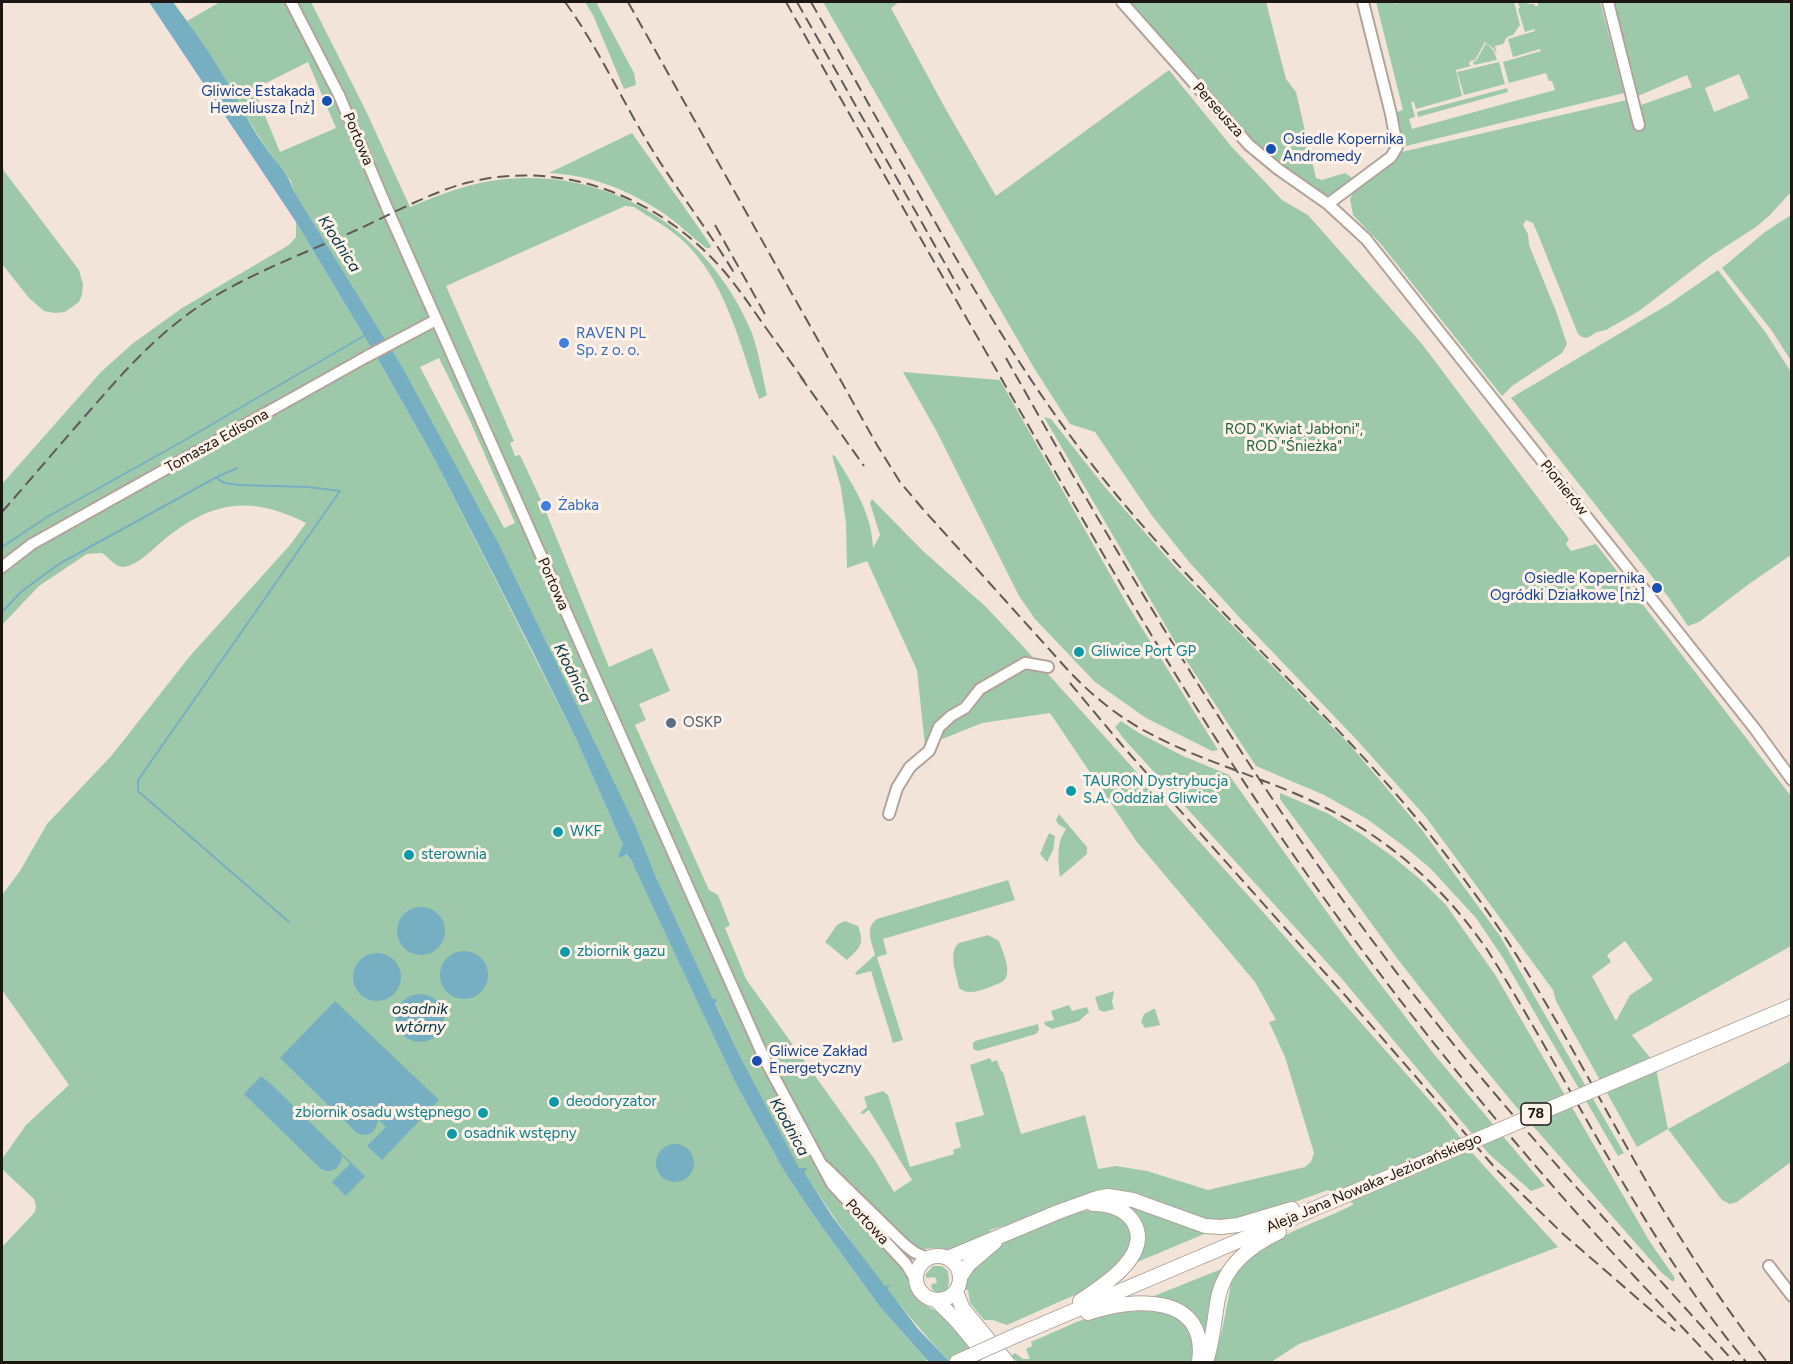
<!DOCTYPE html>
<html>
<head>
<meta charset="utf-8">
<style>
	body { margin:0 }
	#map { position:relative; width:1793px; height:1364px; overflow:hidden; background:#f3e4d9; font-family:Figtree,sans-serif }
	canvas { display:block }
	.frame { position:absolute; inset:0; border:3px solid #1c1713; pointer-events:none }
</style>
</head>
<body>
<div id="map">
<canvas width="1793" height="1364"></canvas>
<div class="frame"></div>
</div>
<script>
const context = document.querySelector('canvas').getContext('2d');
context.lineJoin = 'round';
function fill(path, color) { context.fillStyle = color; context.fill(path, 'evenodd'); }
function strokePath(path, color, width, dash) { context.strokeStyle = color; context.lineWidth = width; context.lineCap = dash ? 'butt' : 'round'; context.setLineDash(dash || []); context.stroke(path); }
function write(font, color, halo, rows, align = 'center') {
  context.font = font + ' Figtree,sans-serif'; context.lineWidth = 6; context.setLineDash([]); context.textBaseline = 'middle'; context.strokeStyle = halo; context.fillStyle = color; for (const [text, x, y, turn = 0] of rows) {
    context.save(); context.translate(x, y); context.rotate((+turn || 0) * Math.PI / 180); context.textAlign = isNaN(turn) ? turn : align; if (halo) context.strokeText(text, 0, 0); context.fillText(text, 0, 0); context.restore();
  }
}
fill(new Path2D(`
	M220,2H311L366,111L410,207C441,194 472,182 506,179C615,169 711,233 752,333C759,353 762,375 767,395L759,399C740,345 725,277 680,238C666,226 649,217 634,207L625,206L446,286L514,441L510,443L515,456L520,455L541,500L537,502L542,514L546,512L609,667L652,648L670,691L639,704L646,720L635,725L709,890L718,895L730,925L725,928L746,979L875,1160L894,1192L912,1180L869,1110L863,1114L860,1113L867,1107L864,1097L883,1091L888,1095L910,1167L954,1154L953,1150L961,1147L955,1123L984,1115L970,1065L990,1058L992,1062L997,1060L1001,1071L1003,1072L1021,1134L1085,1115L1098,1169L1116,1166L1147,1171L1208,1190L1305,1167L1311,1162L1314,1153L1285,1057L1269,1022L1276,1020L1255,982L1137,842L1050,713L982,723L925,746L917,670L867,561L847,568L846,523L841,488L832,455L835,456C853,485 872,513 873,548L880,535L870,503L872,499L923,551L985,606L1020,643L1255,903L1440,1112L1475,1156L1558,1247L1398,1308L1299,1344L1271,1362H1213C1220,1342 1224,1321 1228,1300C1230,1293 1230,1283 1233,1277C1249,1242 1322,1222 1354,1204L1328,1190L1292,1203L1244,1217L1218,1222L1195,1217L1134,1193L1112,1190L1091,1193L1026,1219L990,1230V1232L961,1247L951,1250L938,1248L923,1249L904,1269L920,1302L946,1317L985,1362H950C895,1304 847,1238 803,1171L806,1168L799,1169L739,1054L715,1002L716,1001L715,999H713L656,877L637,829L500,546L403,368L293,190L291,181L264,145L237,101L223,75L187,21ZM308,62L336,128L280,152L254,89ZM439,358L470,421L515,523L504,528L420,367Z
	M585,2H596L634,73L636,85L624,89L593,15Z
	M823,2H899L891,8L945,108L996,196L1169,70L1231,146L1282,200L1308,215L1422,344L1569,539L1566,544L1571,551L1596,544L1791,796V946L1632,1035L1655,1064L1668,1129L1791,1061V1162L1737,1202L1730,1204L1722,1200L1668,1129L1637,1147L1556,1001L1553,990L1425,816L1355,738L1239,617L1190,563L1153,517L1095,432L1070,424L1034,368ZM1625,941L1653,980L1630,995L1616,1021L1592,976L1611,962L1607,955Z
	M1123,2H1266L1286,79L1296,92L1316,178L1322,180L1345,173L1351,177L1358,186L1390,165L1397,153L1631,99L1634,111L1641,109V105L1692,87L1687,75L1638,96L1614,2H1791V192L1769,216L1756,227L1711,256L1639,311L1606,330L1597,332L1587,338L1582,337L1578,334L1537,232L1533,223L1526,220L1523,225L1528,234L1529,245L1556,311L1567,344L1562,353L1512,386L1502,396L1380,243L1353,215L1350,199L1353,193L1362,185L1328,204L1278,169ZM1739,74L1749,98L1714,112L1705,88Z
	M1376,2H1394L1395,4L1397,2H1514L1520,25L1513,35L1507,37L1503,44L1495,46L1497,54L1494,49L1485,42L1475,60L1470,61L1469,64L1471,66L1456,70L1462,96L1416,109L1414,102H1411L1415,117L1409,119L1412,129L1555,90L1552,81H1549L1546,73L1509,83L1503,62L1541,51L1540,49L1513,57L1508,39L1535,31V29L1525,32L1518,9L1520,8L1518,2H1526L1528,4H1534L1535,6H1538V2H1600L1624,93L1402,147L1391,114L1403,110Z
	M1486,43L1494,51L1497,60L1474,65L1473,62L1476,61Z
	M1499,62L1505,84L1464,95L1457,72Z
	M1507,88L1508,92L1418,117L1417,112Z
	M632,133L701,231L711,246L710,248H706C692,237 680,225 666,215C631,191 592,175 549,173Z
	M2,165L4,171L79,270L83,284L82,295L79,302L65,312L55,313L44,311L29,298L2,264Z
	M1791,215V361L1772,331L1722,268L1765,232Z
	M296,222L379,361L434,458L578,743L623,845L621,858L627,854L639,875L736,1084L784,1171L812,1213L880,1307L927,1360L923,1362H2V1247L35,1212L36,1206L34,1199L2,1169V1159L26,1125L69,1085L2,990V895L20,871L47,824L112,755L190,656L290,545L306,523C246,493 208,503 159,544C150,552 137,565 124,567C115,568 109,557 102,553L87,554L39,586L2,625V484L101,372L132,344L182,308L289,245L296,237Z
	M1718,270L1766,333L1791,372V555L1749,584L1699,622L1688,626L1669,598L1511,398L1669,304Z
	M903,372L1000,380L1127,604L1218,750L1212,751L1146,718L1095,682L1035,619L1019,596L936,430Z
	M1044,417L1051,419L1104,486L1177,569L1350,745L1422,830L1500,936L1624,1153L1618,1156L1503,958L1476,918L1430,868L1405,847L1367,819L1324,795L1256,766L1182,654Z
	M1121,721L1139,733L1183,756L1229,775L1352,947L1433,1053L1545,1186L1531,1191L1489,1154L1342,979L1124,739L1115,727Z
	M1280,793L1327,813L1361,834L1392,856L1421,880L1446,905L1496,976L1650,1242L1675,1278L1673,1282L1662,1273L1518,1109L1466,1046L1396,957L1280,799Z
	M1059,814L1087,847V854L1060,877C1058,859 1056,844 1066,829L1058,824L1056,820Z
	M1049,833L1055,836L1053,850L1047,862L1040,854Z
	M1008,880L1015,900L883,939L887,954L877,957L903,1040L893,1043L871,971L856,975L855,973L875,955C872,942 864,928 877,919Z
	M845,921L858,926C865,945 860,947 847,960L825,942L837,925Z
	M988,935L999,941C1003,953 1014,974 1002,982C989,987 970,998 959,988C957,975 947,952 959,943Z
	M1114,991L1112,1002L1114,1009L1104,1012L1099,1010L1095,997Z
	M1069,1005L1072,1011L1087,1007L1089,1012L1079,1021L1052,1029L1045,1025L1044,1022L1054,1020L1051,1011Z
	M1153,1009H1155L1160,1025L1145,1028L1141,1022L1144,1014Z
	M1038,1024L1039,1030L1036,1034L978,1051L973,1049V1043L975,1041Z
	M1125,1203L1209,1232L1135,1263L1143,1249V1232Z
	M1091,1210L1108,1211L1119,1214L1127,1222L1132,1237L1131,1245L1127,1253L1099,1282L1086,1290L1007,1325L993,1320H984L970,1303L968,1290L964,1289L968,1271L1004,1240L1074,1213Z
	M933,1266H942L948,1271L949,1281L947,1293C940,1294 934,1294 931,1286L932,1284L937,1283L935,1277L927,1278L925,1275Z
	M1224,1268L1205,1341L1201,1327L1193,1314L1155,1298L1154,1296Z
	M1123,1309L1159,1310L1182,1319L1194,1338V1362H1018L1011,1356L1015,1353L1023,1359H1030L1026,1349L1032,1346L1031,1342L1079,1321Z`), '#9dc9aa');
fill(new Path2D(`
	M149,2H173C190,25 208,50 223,75C237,98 248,122 263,144C273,159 289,173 293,190L403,368L500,546L637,829L656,877L713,999L715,998L717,1001L715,1003L739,1054L799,1168H806L807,1170L804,1172L832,1216L885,1286L889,1285L890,1286L887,1288L918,1329L950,1362H929L880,1307L812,1213L784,1171L736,1084L632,862L627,854L621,858L618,856L623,845L578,743L531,648L434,458L379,361L296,222Z
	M397 931a24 24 0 1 1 48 0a24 24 0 1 1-48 0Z
	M440 975a24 24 0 1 1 48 0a24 24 0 1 1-48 0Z
	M353 977a24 24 0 1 1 48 0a24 24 0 1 1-48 0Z
	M396 1018a24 24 0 1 1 48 0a24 24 0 1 1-48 0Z
	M335,1001L439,1100L382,1160L367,1146L386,1127L378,1119C377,1130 370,1139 357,1133L280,1058Z
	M261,1076L273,1086L365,1176L346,1196L332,1182L350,1164L342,1155C341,1166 334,1175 321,1169L244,1094Z
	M656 1163a19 19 0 1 1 38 0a19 19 0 1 1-38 0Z`), '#75afc1');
strokePath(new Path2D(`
	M237,468L217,477L219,480L225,483L239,485L308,487L340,491L143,773L138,780V791L289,922
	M2,547L47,517L185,440L367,334
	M2,612L22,591L59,564L217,477`), '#75afc1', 2);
const minor = new Path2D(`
	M291,2L339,95L390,215L764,1058L832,1184L906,1264L915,1279
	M1122,2L1249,145L1278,169L1328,204L1366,239L1755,729L1792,780
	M1608,2L1639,125
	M1328,204L1391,157L1397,147L1391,114L1363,2
	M2,567L32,544L366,357L436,320
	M889,814L897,788L910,767L929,751L939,727L951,716L965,708L980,689L1025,663L1048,667
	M825,1167L905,1245L914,1252L927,1258
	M1769,1266L1792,1296`);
const major = new Path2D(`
	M1655,1064L1792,1006
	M916 1278a22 22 0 1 1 44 0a22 22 0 1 1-44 0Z
	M948,1258L1058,1212L1097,1198L1108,1196L1133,1200L1205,1226L1221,1227L1238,1225L1292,1209
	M960,1277L968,1265L995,1242
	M956,1292L963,1309L1007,1362
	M936,1300L956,1320L991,1362
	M1080,1301C1103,1286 1152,1255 1134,1223C1125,1208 1110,1204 1093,1204
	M1088,1313C1133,1297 1209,1293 1199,1362
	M1017,1335L1417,1165
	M1206,1362C1213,1341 1214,1320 1218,1298C1225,1265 1250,1246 1279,1232`);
strokePath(minor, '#b2a499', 14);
strokePath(major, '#b2a499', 16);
strokePath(minor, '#fff', 10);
strokePath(major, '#fff', 14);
strokePath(new Path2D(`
	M565,2C597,46 620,96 648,143C676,189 709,231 736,276
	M628,2L877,445L900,482L922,508L1067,669C1090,694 1116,715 1145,731C1203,763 1268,778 1326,808C1392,841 1446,890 1488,951C1574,1088 1642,1237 1746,1362
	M786,2C870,151 956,300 1042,449C1133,607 1226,764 1334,912C1409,1015 1489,1114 1574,1210C1620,1262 1668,1312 1715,1362
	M797,2L960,290
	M811,2C847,65 882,128 918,192C976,294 1035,396 1110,487C1184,578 1271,659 1351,744C1393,789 1433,836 1469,886C1543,985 1596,1097 1659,1203C1692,1258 1728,1311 1767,1362
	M715,225L766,316
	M766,328L805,382
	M1006,358C1123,565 1243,770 1387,960C1494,1101 1616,1231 1734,1362
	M800,376L864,466
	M2,512C30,480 58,447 86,415C120,376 152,339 195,309C244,275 306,253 361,228C395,212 430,193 466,183C562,158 659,197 723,270C741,291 755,313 771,335
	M1070,683L1126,750L1343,993L1496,1169L1562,1233L1675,1331`), '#625a54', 2, [12, 6]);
const majorBridge = new Path2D(`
	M1417,1165L1655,1064
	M957,1362L1017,1335`);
strokePath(majorBridge, '#b2a499', 16, []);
strokePath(majorBridge, '#fff', 14);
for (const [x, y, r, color] of [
	[327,101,6,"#1a4fb4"],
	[1271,149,6,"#1a4fb4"],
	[564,343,6,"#3f7fe0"],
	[546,506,6,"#3f7fe0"],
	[1657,588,6,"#1a4fb4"],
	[1079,652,6,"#0f9aa8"],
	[671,723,6,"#5c6f8a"],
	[1071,791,6,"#0f9aa8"],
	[558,832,6,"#0f9aa8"],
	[409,855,6,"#0f9aa8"],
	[565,952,6,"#0f9aa8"],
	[757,1061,6,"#1a4fb4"],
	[554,1102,6,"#0f9aa8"],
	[483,1113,6,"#0f9aa8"],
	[452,1134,6,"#0f9aa8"]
]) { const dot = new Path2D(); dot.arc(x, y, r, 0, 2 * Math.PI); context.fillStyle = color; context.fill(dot); strokePath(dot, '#fef2e9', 2); }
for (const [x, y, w] of [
	[1536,1114,30]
]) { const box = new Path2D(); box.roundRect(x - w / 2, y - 11, w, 22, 4.5); context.fillStyle = '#fef2e9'; context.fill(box); strokePath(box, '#1c1713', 1.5); }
write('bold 14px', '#1c1713', null, [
	["78",1536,1114]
]);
write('15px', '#164399', '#fef2e9', [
	["Gliwice Estakada",315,92],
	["Heweliusza [nż]",315,109],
	["Osiedle Kopernika",1283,140,"left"],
	["Andromedy",1283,157,"left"],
	["Osiedle Kopernika",1645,579],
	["Ogródki Działkowe [nż]",1645,596],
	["Gliwice Zakład",769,1052,"left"],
	["Energetyczny",769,1069,"left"]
], 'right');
write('15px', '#1c1713', '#fef2e9', [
	["Perseusza",1218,110,48],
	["Portowa",358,139,67],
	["Tomasza Edisona",217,441,-29],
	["Pionierów",1564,488,51],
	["Portowa",553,584,66],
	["Aleja Jana Nowaka-Jeziorańskiego",1374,1183,-23],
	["Portowa",867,1222,47]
]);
write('15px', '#366cbe', '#fef2e9', [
	["RAVEN PL",576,334],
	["Sp. z o. o.",576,351],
	["Żabka",558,506]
], 'left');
write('15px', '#1f653d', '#fef2e9', [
	["ROD \"Kwiat Jabłoni\",",1294,430],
	["ROD \"Śnieżka\"",1294,447]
]);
write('15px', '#0d838f', '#fef2e9', [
	["Gliwice Port GP",1091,652],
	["TAURON Dystrybucja",1083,782],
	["S.A. Oddział Gliwice",1083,799],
	["WKF",570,832],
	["sterownia",421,855],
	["zbiornik gazu",577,952],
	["deodoryzator",566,1102],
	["zbiornik osadu wstępnego",471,1113,"right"],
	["osadnik wstępny",464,1134]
], 'left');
write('15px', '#4e5e75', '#fef2e9', [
	["OSKP",683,723]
], 'left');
write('italic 16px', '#003644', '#fef2e9', [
	["Kłodnica",339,244,57],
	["Kłodnica",572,673,63],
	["osadnik",420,1009],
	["wtórny",420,1027],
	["Kłodnica",789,1127,61]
]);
</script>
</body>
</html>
